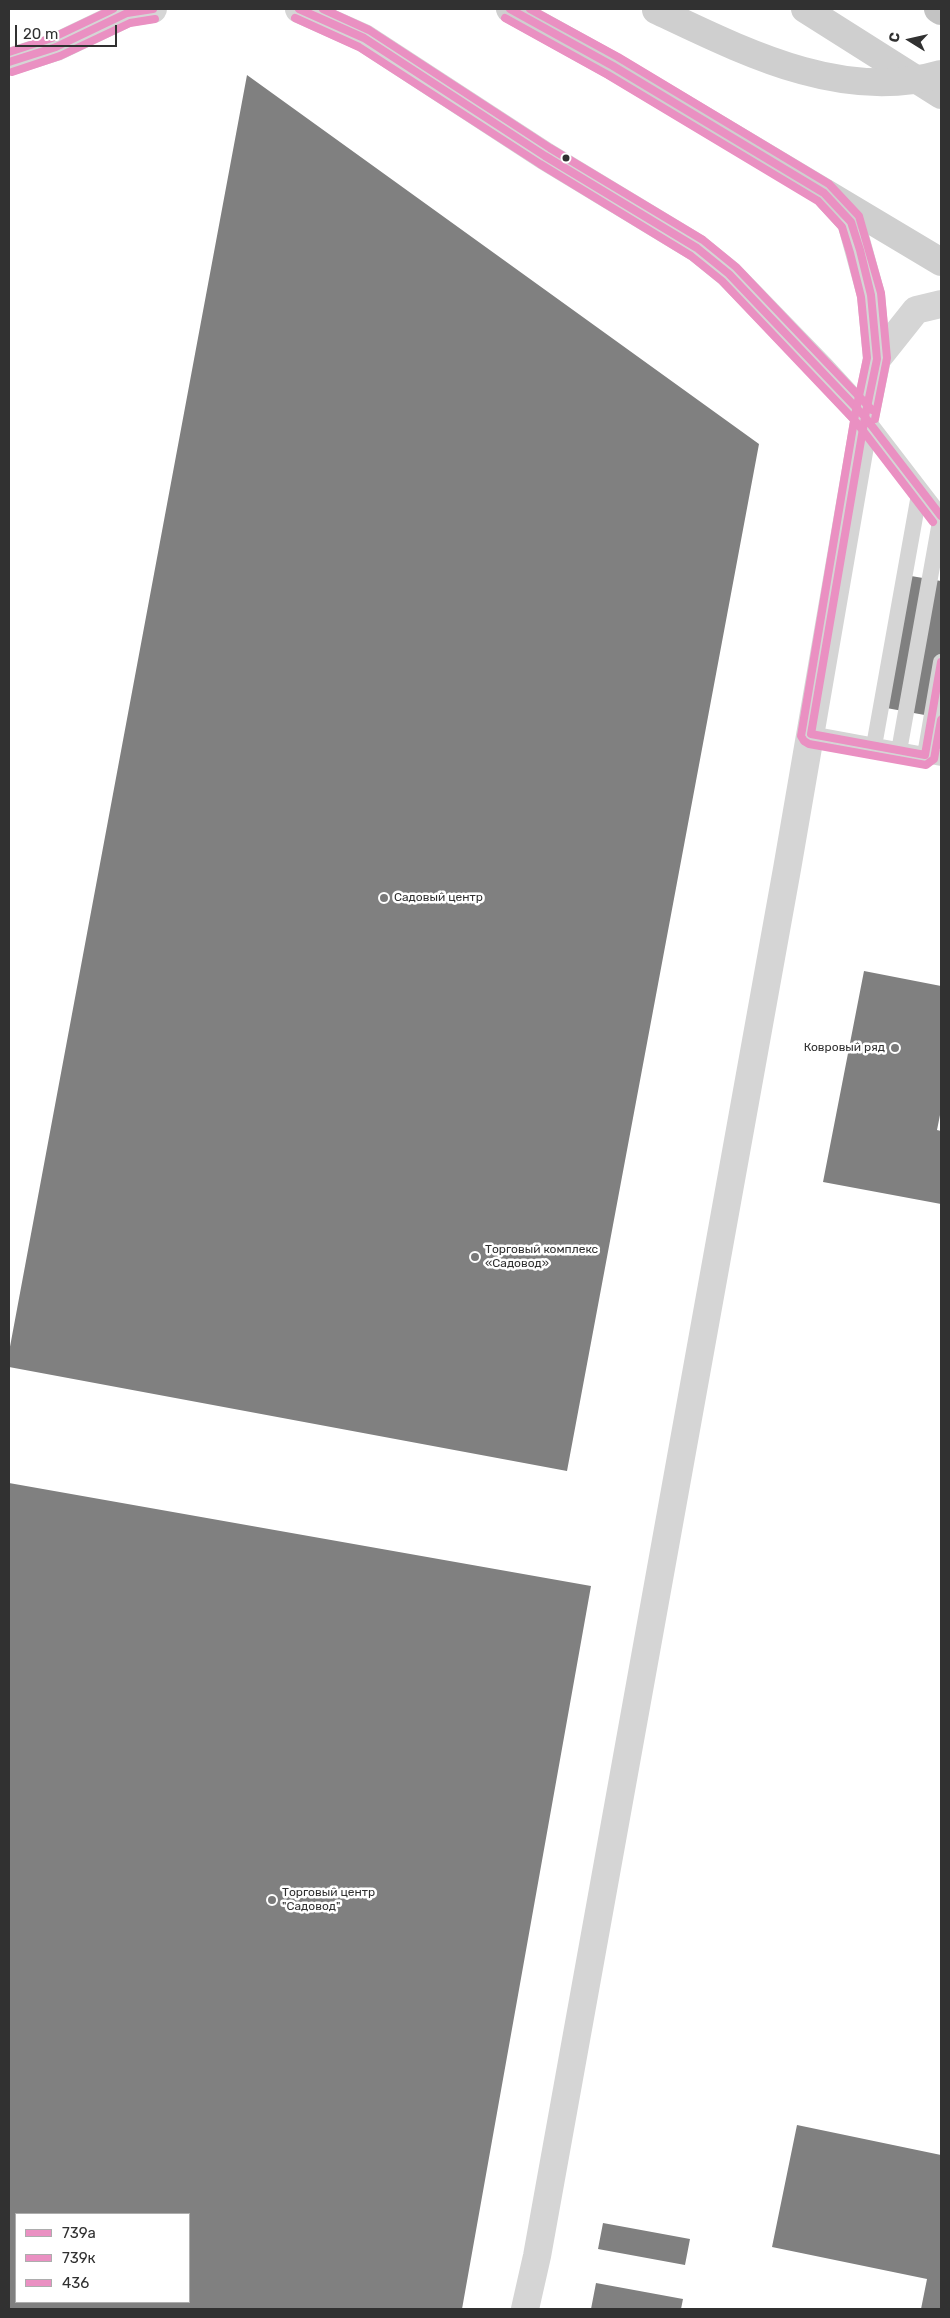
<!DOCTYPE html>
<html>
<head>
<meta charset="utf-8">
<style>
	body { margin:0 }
	#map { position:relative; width:950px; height:2318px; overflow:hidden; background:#fff; font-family:Rubik,sans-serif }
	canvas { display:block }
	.frame { position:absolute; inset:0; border:10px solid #313131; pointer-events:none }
	.legend { position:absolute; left:15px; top:2213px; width:175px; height:90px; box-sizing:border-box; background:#fff; border:1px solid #adadad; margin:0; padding:6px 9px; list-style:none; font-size:15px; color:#313131 }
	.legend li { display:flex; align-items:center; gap:10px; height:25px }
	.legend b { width:25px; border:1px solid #adadad }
	.north { position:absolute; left:885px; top:15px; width:50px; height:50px; -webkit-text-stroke:4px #fff; paint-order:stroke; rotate:280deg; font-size:14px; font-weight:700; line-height:20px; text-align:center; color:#313131 }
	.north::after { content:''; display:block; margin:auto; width:18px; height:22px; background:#313131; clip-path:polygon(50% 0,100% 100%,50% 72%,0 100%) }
	.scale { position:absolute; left:15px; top:25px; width:102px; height:22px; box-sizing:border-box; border:2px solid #313131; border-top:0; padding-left:6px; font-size:15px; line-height:18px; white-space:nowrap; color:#313131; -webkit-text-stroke:4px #fff; paint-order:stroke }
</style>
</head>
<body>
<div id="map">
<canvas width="950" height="2318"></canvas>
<div class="frame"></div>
<ul class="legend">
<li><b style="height:6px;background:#ea90c2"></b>739а</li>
<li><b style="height:6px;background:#ea90c2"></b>739к</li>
<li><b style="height:6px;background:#ea90c2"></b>436</li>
</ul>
<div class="north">С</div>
<div class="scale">20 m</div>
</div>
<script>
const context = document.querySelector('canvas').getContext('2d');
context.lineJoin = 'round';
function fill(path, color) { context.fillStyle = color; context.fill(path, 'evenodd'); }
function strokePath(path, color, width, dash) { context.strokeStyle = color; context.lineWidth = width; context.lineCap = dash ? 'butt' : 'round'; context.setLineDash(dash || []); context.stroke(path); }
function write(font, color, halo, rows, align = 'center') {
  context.font = font + ' Rubik,sans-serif'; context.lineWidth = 5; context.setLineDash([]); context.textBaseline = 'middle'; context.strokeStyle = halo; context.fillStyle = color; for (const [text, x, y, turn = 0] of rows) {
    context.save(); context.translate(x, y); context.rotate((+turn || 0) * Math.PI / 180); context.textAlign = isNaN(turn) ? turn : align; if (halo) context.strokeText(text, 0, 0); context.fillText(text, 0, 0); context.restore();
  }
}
fill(new Path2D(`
	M247,75L759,444L567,1471L9,1367V1352Z
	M905,575L941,581V718L881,707Z
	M864,971L941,986V1110L937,1130L941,1131V1204L823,1182Z
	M9,1483L591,1586L462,2309H9ZM16,2214H189V2302H16Z
	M797,2125L941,2155V2309H921L927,2279L772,2247Z
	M603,2223L690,2239L685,2265L598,2249Z
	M596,2283L683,2299L681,2309H591Z`), '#808080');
strokePath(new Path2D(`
	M865,417L941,516
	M811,734L941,758
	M874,746L920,489
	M899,751L941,516
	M925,755L941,662`), '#d5d5d5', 16);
strokePath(new Path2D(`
	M299,9L364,38L545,156L697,248L729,274L821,369L865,417
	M9,62L56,47L127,13L153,9
	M877,359L916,310L941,304
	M525,2309L537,2256L787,869L865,417L877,359L871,295L851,222L828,197`), '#d5d5d5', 28);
strokePath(new Path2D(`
	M510,9L613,66L941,262
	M805,9L941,95`), '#cfcfcf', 28);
strokePath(new Path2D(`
	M938,9L941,11`), '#c3c3c3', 28);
strokePath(new Path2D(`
	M656,10C743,51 843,103 941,74`), '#cfcfcf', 28);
strokePath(new Path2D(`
	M299,9L364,38L545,156L697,248L729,274L865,417L941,516
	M510,9L613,66L824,193L851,222L860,250L871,295L877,359L865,417L811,734L925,755L941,662
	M9,62L56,47L127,13L153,9`), '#ea90c2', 8);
strokePath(new Path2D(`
	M295,18L359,47L540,164L691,256L722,281L857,423L933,522
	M505,18L608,75L818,201L842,227L850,253L861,297L867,358L855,415L801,736L804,741L809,744L926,765L934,759L941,720
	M12,72L60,56L130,23L155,19`), '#ea90c2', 8);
strokePath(new Path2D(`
	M323,9L369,30L550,148L703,240L736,267L872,410
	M530,9L618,57L829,184L859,216L881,293L887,358L875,419
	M9,52L52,38L113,9`), '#ea90c2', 8);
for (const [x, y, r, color] of [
	[566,158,4.5,"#313131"],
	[384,898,5,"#797979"],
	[895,1048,5,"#797979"],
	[475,1257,5,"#797979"],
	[272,1900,5,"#797979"]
]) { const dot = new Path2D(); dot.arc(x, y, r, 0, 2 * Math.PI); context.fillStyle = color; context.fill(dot); strokePath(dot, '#fff', 2); }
write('12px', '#313131', '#fff', [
	["Садовый центр",394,898],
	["Ковровый ряд",885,1048,"right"],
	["Торговый комплекс",485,1250],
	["«Садовод»",485,1264],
	["Торговый центр",282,1893],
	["\"Садовод\"",282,1907]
], 'left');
</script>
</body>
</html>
